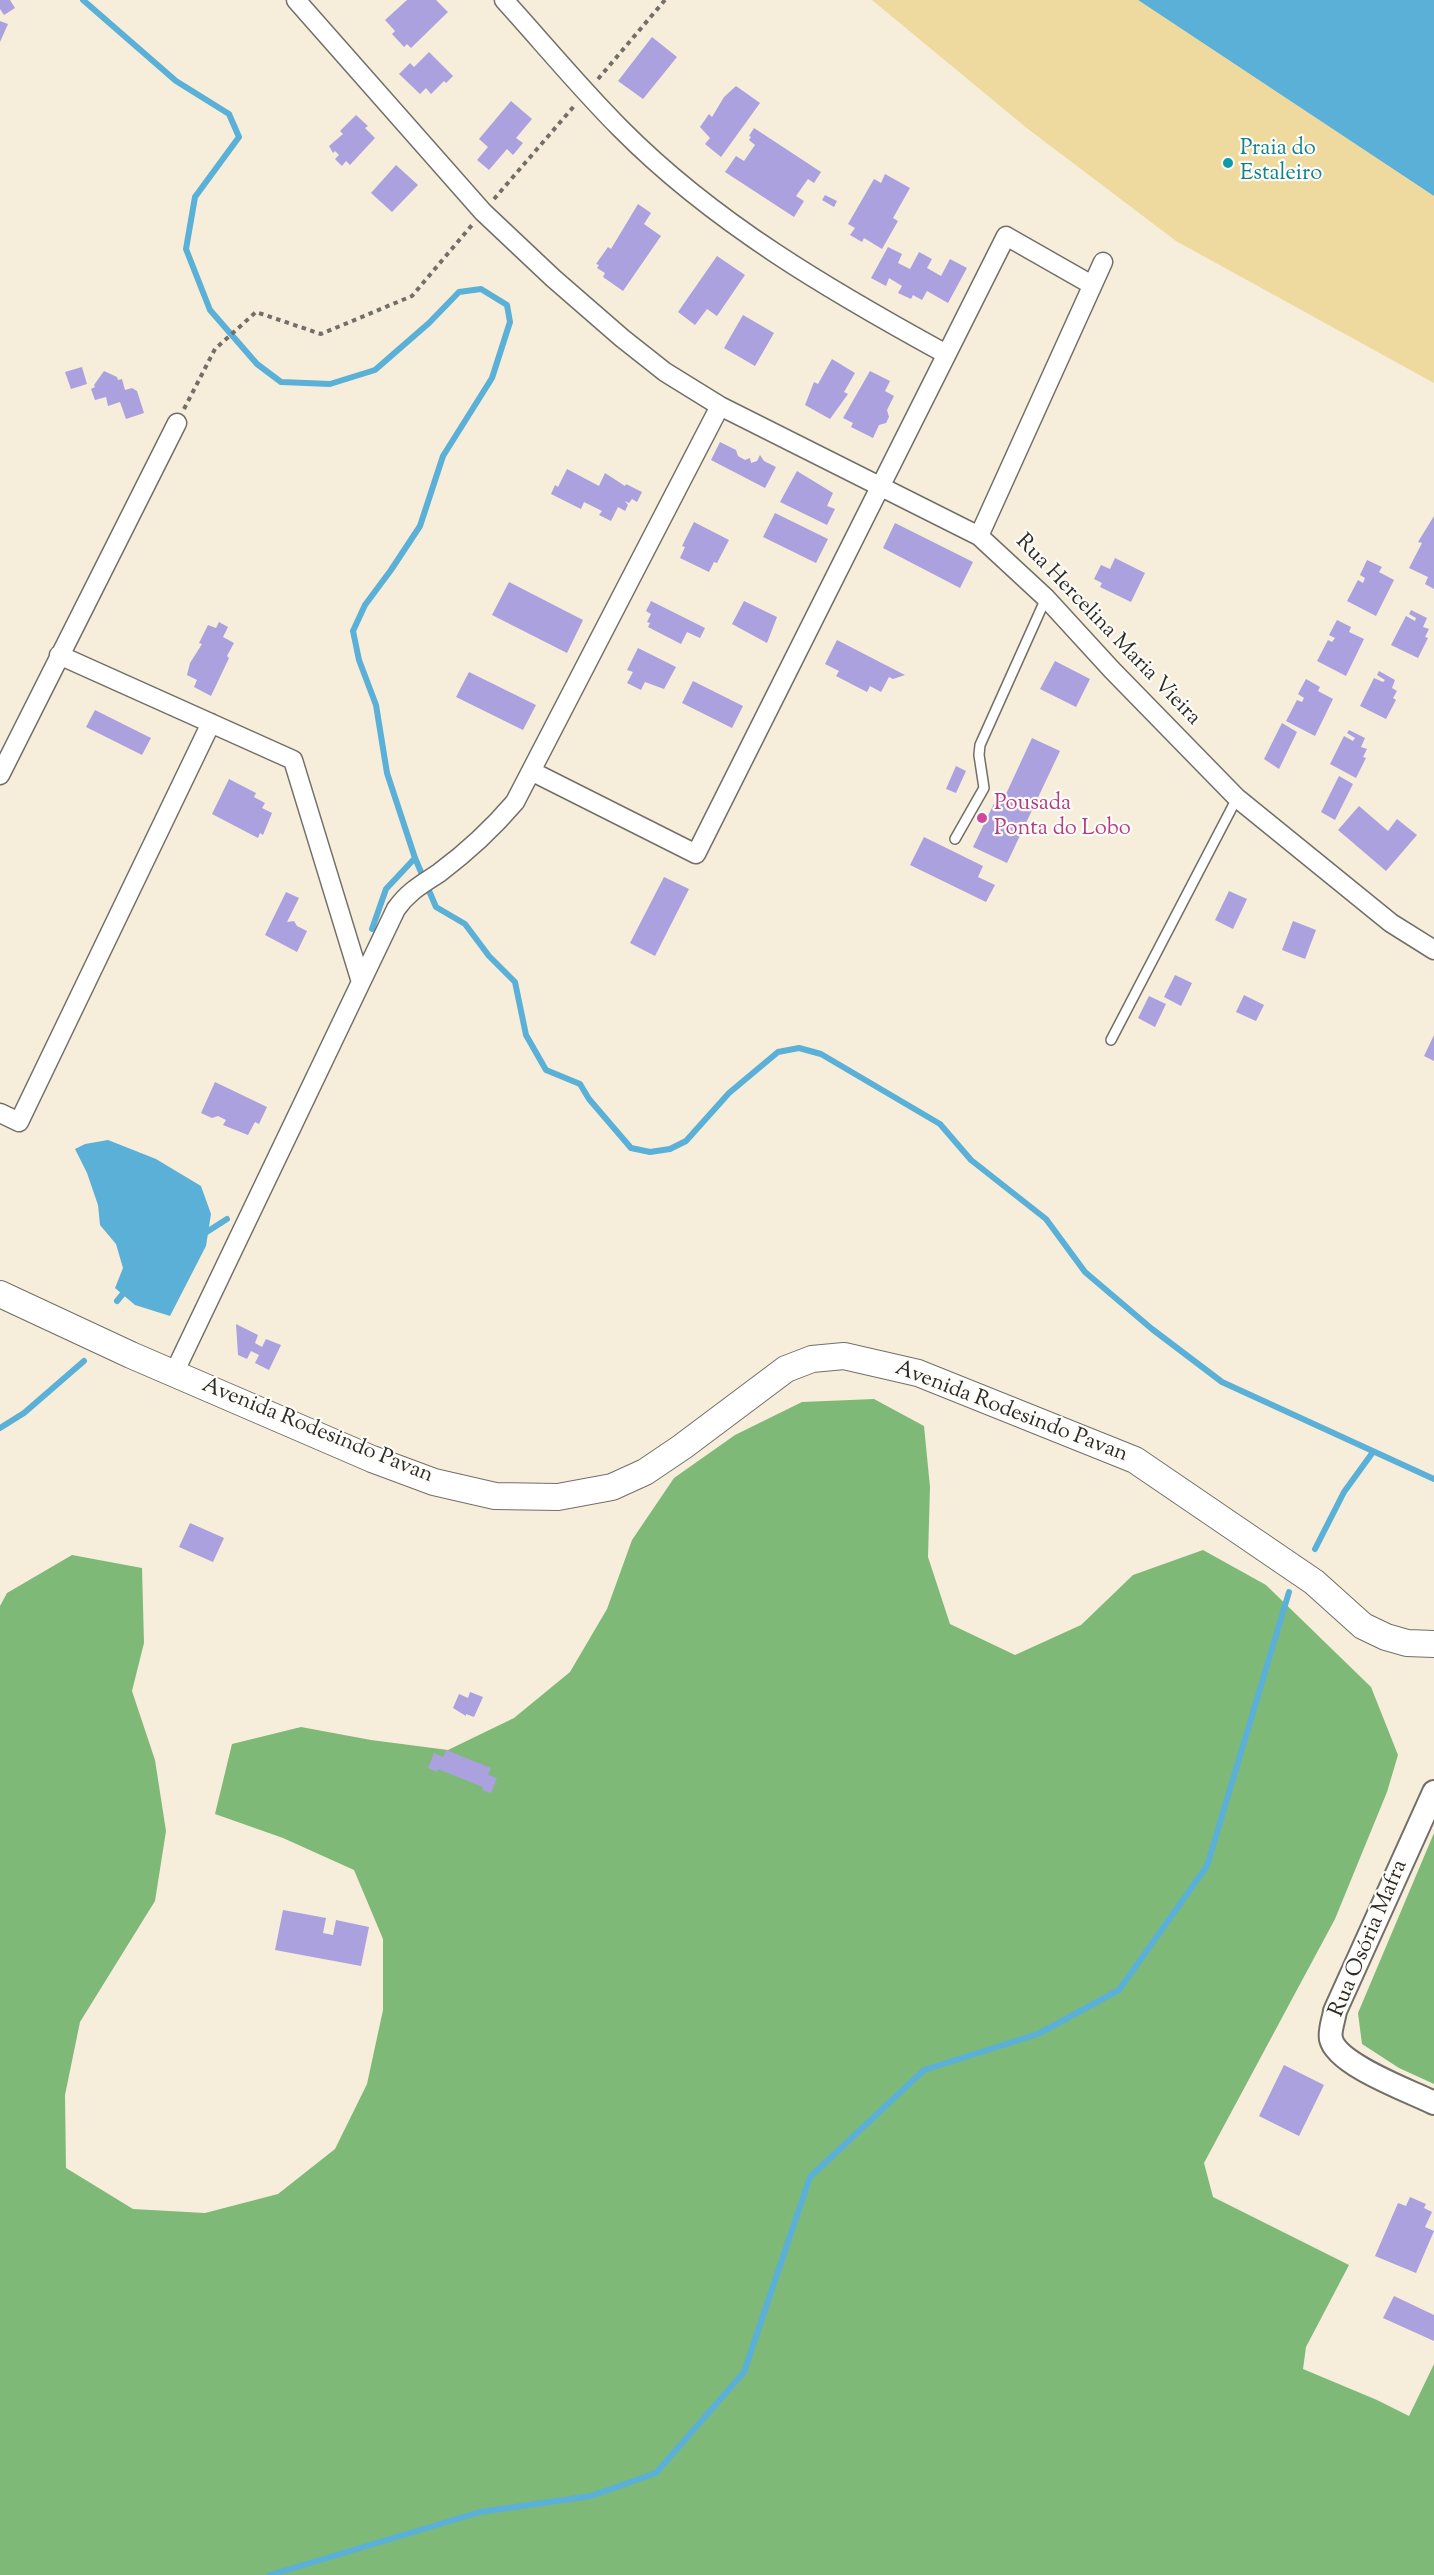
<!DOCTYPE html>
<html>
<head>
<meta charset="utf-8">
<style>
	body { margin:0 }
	canvas { display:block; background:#f6edda }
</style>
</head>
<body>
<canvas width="1434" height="2575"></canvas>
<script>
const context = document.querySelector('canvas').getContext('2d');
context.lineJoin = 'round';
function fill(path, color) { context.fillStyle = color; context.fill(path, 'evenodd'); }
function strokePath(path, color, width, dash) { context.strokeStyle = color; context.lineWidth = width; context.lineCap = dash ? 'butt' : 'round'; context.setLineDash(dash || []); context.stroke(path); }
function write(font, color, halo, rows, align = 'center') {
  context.font = font + ' "Sorts Mill Goudy",serif'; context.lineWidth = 4.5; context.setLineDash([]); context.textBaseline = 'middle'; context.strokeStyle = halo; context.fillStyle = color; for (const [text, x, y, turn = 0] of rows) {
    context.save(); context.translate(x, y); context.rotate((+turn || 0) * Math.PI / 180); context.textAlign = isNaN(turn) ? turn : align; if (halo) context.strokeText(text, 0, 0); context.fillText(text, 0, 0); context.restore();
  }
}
fill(new Path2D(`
	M874,1399L924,1426L930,1487L928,1557L950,1624L1015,1655L1081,1625L1133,1575L1203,1550L1266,1585L1371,1687L1398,1755L1387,1792L1335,1919L1204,2163L1213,2197L1349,2265L1306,2347L1303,2369L1377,2400L1409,2416L1434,2364V2575H0V1606L7,1593L72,1555L142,1568L144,1643L132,1691L155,1760L166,1831L155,1901L80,2022L65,2095L66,2168L133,2209L205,2213L278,2194L335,2149L367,2084L383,2010V1939L354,1870L283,1838L215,1814L232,1744L301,1727L371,1740L448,1750L514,1718L570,1672L607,1609L632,1540L674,1478L735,1435L802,1402Z
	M1434,1833V2084L1399,2068L1362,2044L1358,2013Z`), '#7fb978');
fill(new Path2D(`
	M872,0H1138L1434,196V383L1176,241L1028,129Z`), '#eeda9e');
fill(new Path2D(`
	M1138,0H1434V196Z
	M108,1140L156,1159L201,1186L211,1214L206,1246L170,1316L135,1305L115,1288L123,1268L116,1244L100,1225L98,1205L87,1173L75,1149L85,1144Z`), '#5bb0d7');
strokePath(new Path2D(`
	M83,0L176,81L229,114L239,137L195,197L186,249L210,310L257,364L281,382L330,384L375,370L429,323L459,292L481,289L507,305L510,322L492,378L443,456L420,526L391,570L365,605L353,631L359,660L376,705L387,773L415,858L436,907L465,924L489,956L515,982L526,1035L546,1070L580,1084L589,1099L631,1148L650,1152L670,1149L686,1141L729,1093L778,1052L799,1048L821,1054L940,1124L971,1160L1046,1219L1085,1272L1152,1329L1222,1382L1434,1479
	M372,929L386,889L415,858
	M202,1235L227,1219
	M117,1301L126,1290
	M0,1428L24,1413L84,1361
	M1315,1549L1344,1492L1373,1452
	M270,2575L480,2512L591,2496L656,2473L744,2372L810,2177L924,2070L1038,2034L1119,1990L1207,1866L1289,1592`), '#5bb0d7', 6);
fill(new Path2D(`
	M0,0H10L15,8L4,15L0,9Z
	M407,0H436L448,12L411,48L407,44L404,47L392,34L395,31L385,20Z
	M0,21L8,24L0,42Z
	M652,37L677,57L643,99L618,81Z
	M429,52L453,76L446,83L444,81L431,94L426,88L420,94L399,74L410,63L414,67Z
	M736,86L760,103L721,157L705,144L710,138L700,127L709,114L712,117L724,97Z
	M511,101L532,119L516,138L523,143L513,155L507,149L489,170L477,160L488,147L479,139Z
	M356,115L368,126L365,128L375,138L350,165L346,161L342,166L335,159L339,155L335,151L333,153L329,146L343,134L340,131Z
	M754,128L821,172L814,183L808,179L796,196L804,201L794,217L725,172L736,156L744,161L755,145L749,140L751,137L749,136Z
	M396,165L418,185L392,212L371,193Z
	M885,174L910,188L893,218L898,221L882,249L864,238L862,242L850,235L855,228L848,224L874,179L881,183Z
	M825,195L837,201L834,207L822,200Z
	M638,204L651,213L644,224L661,236L623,291L603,277L605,273L597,268L599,265L596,264L608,247L611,249Z
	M888,247L902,254L898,263L910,269L919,252L932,259L927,268L941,276L950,259L967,268L948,303L927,291L922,300L913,295L911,299L898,293L902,286L889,278L886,286L871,278Z
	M717,256L745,275L717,316L707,309L695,325L678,312Z
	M743,315L774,333L755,366L724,348Z
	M832,359L855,373L844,392L848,394L830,419L805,405L814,382L818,384Z
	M82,367L87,384L71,389L65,372Z
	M104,371L117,377L118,380L122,379L125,390L132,388L137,391L144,413L126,419L120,402L108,406L106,397L95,400L91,389L95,387L94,385Z
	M870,371L890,381L885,391L894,396L887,410L889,417L886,423L879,425L873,438L851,427L853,423L843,418Z
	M720,442L736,450L738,456L745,460L750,458L751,463L757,461L760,455L764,461L776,467L765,488L711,460Z
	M567,469L599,486L605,473L625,486L626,484L642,492L637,502L632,499L629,503L625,501L628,505L625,511L618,507L611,521L599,515L602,511L584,502L581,509L551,494L555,485L558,487Z
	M797,471L833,493L827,506L835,509L827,525L780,502Z
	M775,513L828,539L816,563L763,537Z
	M1434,516V589L1425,584L1428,577L1409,568L1422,543L1418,542Z
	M694,522L729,540L717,563L714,562L709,572L680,558L685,547L682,546Z
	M895,523L973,562L960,588L883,548Z
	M1115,558L1145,573L1131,602L1100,587L1102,583L1094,579L1101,565L1110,569Z
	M1367,560L1382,567L1379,572L1394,580L1376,616L1347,601L1358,580L1363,583L1365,578L1360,575Z
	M509,582L583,620L567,653L492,615Z
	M651,601L705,628L700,638L687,632L681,644L648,627L650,623L647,622L651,614L646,611Z
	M744,601L777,617L767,643L732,624Z
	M1411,610L1427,618L1423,627L1429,629L1425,637L1428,638L1418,658L1391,645L1406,616L1415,621L1416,618L1409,614Z
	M1337,620L1351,627L1349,632L1364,639L1346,676L1317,661L1328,640L1332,642L1335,638L1329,635Z
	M219,622L228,627L223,637L234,643L227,656L229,658L211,696L194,687L197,680L187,675L190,663L202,644L199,643L208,625L216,628Z
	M837,640L905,675L893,679L889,677L881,692L870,686L867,692L836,676L839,671L825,664Z
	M638,648L676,667L664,689L645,682L641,690L627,683L633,672L627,670Z
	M1055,661L1090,679L1076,707L1040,689Z
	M1379,671L1395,680L1392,688L1397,691L1393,698L1396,700L1386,719L1360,706L1374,678L1383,682L1385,680L1377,675Z
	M469,672L536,705L523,730L456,697Z
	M1306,679L1320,687L1318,691L1333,699L1315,736L1286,721L1297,700L1302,702L1304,698L1298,694Z
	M693,681L743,706L732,728L682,703Z
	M95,710L151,738L142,755L86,727Z
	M1282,723L1297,732L1279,769L1264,759Z
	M1349,730L1365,738L1361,747L1367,749L1363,757L1366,758L1356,778L1330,764L1344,736L1353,741L1355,738L1347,733Z
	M1032,738L1060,751L1007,863L973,847L1000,791L1006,794Z
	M956,766L966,771L956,793L946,789Z
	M1339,776L1353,784L1335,820L1321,812Z
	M229,779L256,793L254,797L265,803L262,808L272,813L263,835L260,833L258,838L212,814Z
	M1359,806L1388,831L1397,819L1417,835L1386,871L1338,830Z
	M924,837L983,866L978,877L995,885L986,902L910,865Z
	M664,877L689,889L655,956L630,943Z
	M1229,891L1247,899L1233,929L1215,920Z
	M286,892L299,898L287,922L294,921L297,926L307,931L297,952L265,935Z
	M1293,921L1316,930L1305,959L1282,950Z
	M1175,975L1192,983L1181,1006L1164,997Z
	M1244,995L1264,1005L1256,1021L1236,1012Z
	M1149,996L1166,1004L1155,1027L1138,1018Z
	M1434,1035V1061L1424,1056Z
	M215,1082L267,1107L259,1124L255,1122L248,1135L223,1125L226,1120L218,1116L212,1118L201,1113Z
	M236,1324L258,1335L255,1343L262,1347L266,1339L281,1345L269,1370L255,1363L259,1355L251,1351L247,1359L238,1355Z
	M190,1523L224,1538L213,1562L179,1547Z
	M470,1692L483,1697L474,1717L466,1714V1716L453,1708L459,1694L468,1698Z
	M446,1750L491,1768L488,1775L497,1778L491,1793L482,1790L483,1787L438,1769L437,1772L428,1768L434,1753L443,1757Z
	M283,1910L326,1918L323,1933L333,1935L336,1920L369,1927L361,1966L275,1950Z
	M1284,2065L1324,2085L1299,2136L1259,2116Z
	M1410,2197L1426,2204L1424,2208L1432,2212L1425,2227L1434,2231L1416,2273L1375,2256L1398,2203L1406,2206Z
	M1394,2296L1434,2315V2341L1383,2318Z`), '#aaa1de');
const service = new Path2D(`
	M955,839L984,788L979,755L980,745L1046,598
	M1111,1040L1237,798`);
const minor = new Path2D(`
	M296,0L483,212L553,278L622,338L665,372L720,406L979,536L1046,598L1112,670L1237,798L1391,923L1434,950
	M504,0C543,43 580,88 621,129C714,223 831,291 946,354
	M979,536L1103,262
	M59,655L293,760L361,982
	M531,771L696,854L1006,236L1092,285
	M0,775L177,423
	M0,1113L19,1122L211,723
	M174,1373L396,909C409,891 421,885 439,873C467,852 492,829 515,802L720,406`);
const tertiary = new Path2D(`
	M1434,1792L1335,2011C1334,2019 1329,2031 1331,2039C1337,2065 1410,2091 1434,2103`);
const secondary = new Path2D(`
	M0,1294L131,1355L372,1459L434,1482L495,1496L558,1497L612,1487L645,1472L682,1447L786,1369L812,1359L844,1356L918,1373L1135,1460L1314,1582L1363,1626L1386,1637L1407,1643L1434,1644`);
strokePath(service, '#726f68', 12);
strokePath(minor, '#726f68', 21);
strokePath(tertiary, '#726f68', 26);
strokePath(secondary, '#726f68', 28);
strokePath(new Path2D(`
	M598,79L665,0
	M494,199L575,105
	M184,409L215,349L256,312L321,334L412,296L472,225`), '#726f68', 4, [4.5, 4.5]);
strokePath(service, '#fff', 9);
strokePath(minor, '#fff', 18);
strokePath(tertiary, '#fff', 22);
strokePath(secondary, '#fff', 26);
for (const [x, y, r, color] of [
	[1228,163,6,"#0f9aa8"],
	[982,818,6,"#d1479c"]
]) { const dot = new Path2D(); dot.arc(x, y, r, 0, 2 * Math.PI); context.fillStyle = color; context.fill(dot); strokePath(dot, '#fdfcf7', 2); }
write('22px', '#0d838f', '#fdfcf7', [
	["Praia do",1240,150],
	["Estaleiro",1240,175]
], 'left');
write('22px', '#2b2b2b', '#fdfcf7', [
	["Rua Hercelina Maria Vieira",1107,631,46],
	["Avenida Rodesindo Pavan",1011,1413,21],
	["Avenida Rodesindo Pavan",317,1432,22],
	["Rua Osória Mafra",1370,1939,-67]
]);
write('22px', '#b23c85', '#fdfcf7', [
	["Pousada",994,805],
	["Ponta do Lobo",994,830]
], 'left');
</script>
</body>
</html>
